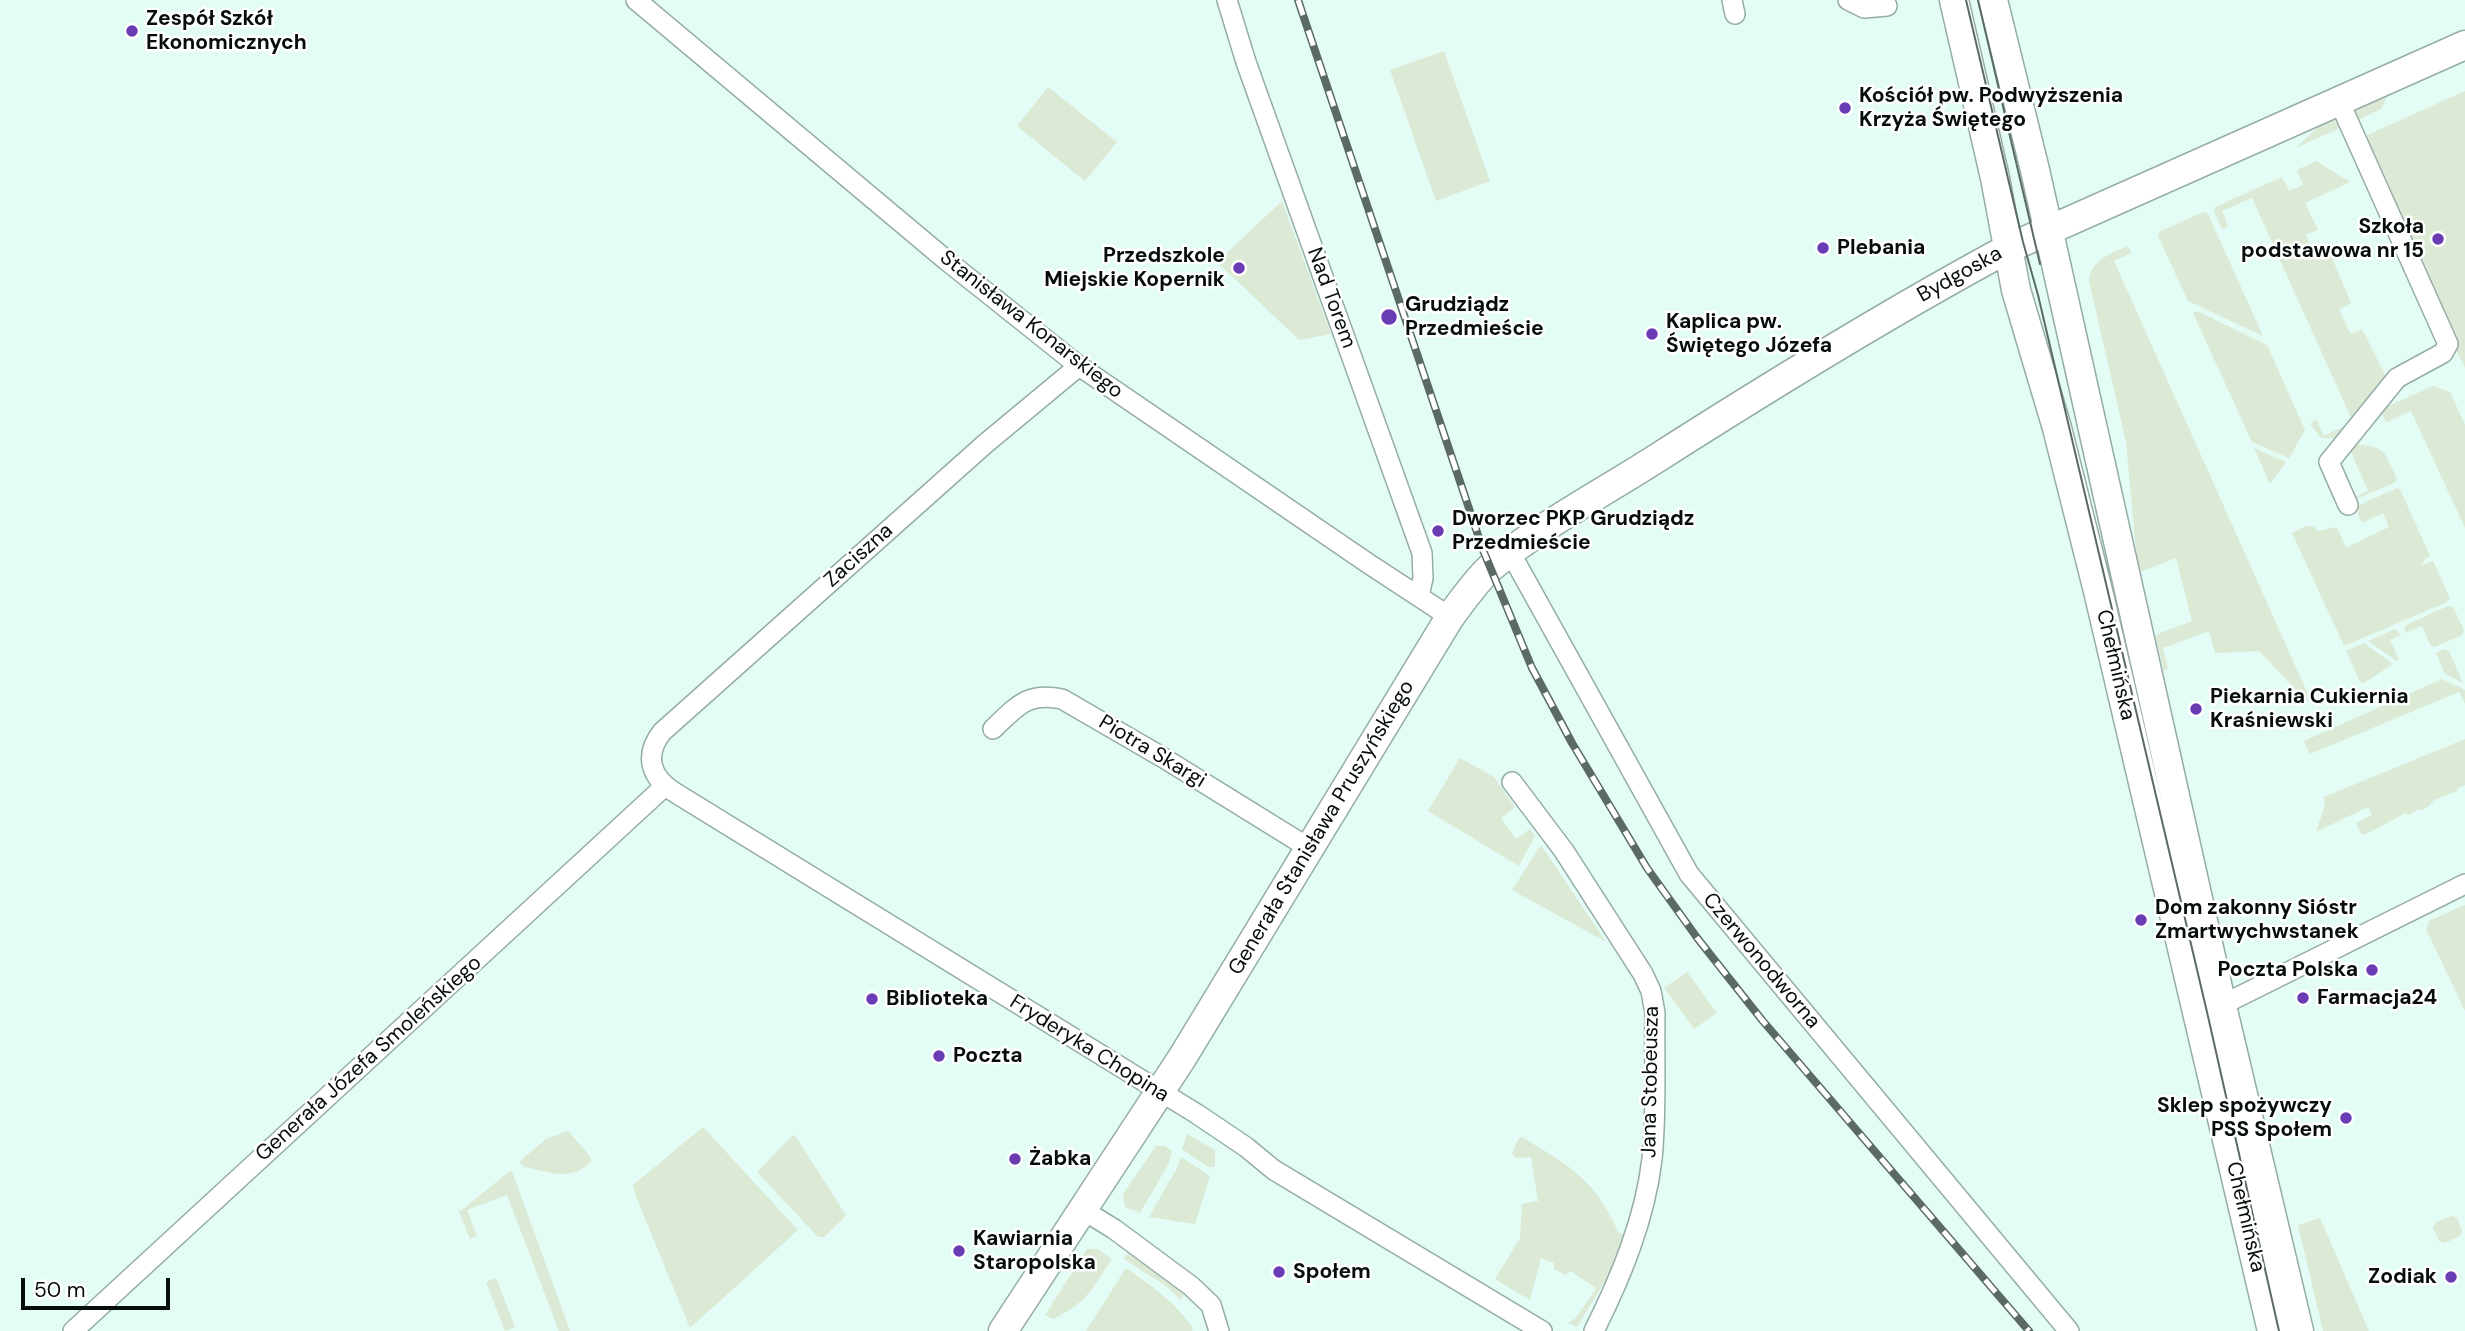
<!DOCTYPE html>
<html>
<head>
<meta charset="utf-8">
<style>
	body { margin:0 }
	#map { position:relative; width:2465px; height:1331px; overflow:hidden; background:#e3fcf6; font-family:"DM Sans",sans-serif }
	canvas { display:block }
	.scale { position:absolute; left:21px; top:1278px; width:149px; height:32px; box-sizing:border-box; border:4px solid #060d0c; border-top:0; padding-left:9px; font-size:21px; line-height:24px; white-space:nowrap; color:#060d0c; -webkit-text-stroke:5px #fff; paint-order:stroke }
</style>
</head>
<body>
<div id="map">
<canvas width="2465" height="1331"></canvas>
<div class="scale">50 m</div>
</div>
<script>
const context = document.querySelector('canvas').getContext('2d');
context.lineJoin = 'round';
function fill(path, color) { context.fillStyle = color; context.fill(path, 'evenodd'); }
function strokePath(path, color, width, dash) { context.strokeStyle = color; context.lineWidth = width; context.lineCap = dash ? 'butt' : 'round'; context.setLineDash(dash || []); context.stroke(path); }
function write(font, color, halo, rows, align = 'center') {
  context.font = font + ' "DM Sans",sans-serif'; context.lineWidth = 5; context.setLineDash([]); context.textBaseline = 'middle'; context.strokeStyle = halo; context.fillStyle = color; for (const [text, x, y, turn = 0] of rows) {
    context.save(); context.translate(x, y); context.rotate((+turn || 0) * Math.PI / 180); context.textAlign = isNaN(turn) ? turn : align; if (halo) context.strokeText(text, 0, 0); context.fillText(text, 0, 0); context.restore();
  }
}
fill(new Path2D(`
	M1444,51L1490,181L1436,201L1390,70Z
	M1048,87L1117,142L1085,181L1017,126Z
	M2465,91V368L2455,347L2458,342L2365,136Z
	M2387,97L2381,109L2356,121L2355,106Z
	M2328,117L2344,126L2296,148Z
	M2316,161L2350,182L2305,203L2318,230L2306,235L2316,259L2330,253L2351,303L2339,310L2351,334L2362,329L2385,375V380L2358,418L2340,438H2321L2310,424L2316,419L2324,436L2353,422L2252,198L2222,211L2228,226L2222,229L2214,211L2215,207L2282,177L2289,191L2303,185L2297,170Z
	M1282,201L1331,334L1299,340L1217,262Z
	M2203,212L2208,214L2263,336L2188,301L2158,236L2159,232Z
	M2128,246L2131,253L2114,261L2311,701L2305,699L2259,651L2215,653L2209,631L2163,648L2168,668L2164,672L2155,635L2192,621L2176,558L2138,573L2126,442L2089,281C2091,259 2111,254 2128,246Z
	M2197,311L2267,345L2305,430L2289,458L2252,442L2193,313Z
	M2433,386L2450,392L2465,425V528L2411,411L2386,422L2381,412L2385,410L2384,408Z
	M2351,444C2387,447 2382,448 2397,479L2394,483L2356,499L2355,497L2368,491L2348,445Z
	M2254,448L2286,462L2270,484Z
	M2397,488L2400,489L2430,556L2424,560L2422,566L2433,561L2450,598L2447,602L2344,646L2292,533L2306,526H2315L2317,531L2337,527L2346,548L2389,527L2383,513L2362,523L2355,507Z
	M2448,606L2453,607L2464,630L2462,635L2435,647L2431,646L2422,626L2406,633L2404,629L2406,625Z
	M2395,629L2401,635L2390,640L2399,660L2397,661L2368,641Z
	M2364,643L2393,664L2364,683L2360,682L2346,651Z
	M2445,649L2449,651L2463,683L2445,674L2436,653Z
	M2442,679L2465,690V704L2459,692L2310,754L2304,741Z
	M2465,739V785L2457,789V791L2434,800L2429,806L2421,811L2419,809L2408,815L2406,813L2368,833L2362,835L2356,823L2372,815L2368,807L2316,832L2325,805L2324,797Z
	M1460,758L1494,777L1515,807L1501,818L1516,839L1530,829L1535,836L1519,866L1428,811Z
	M1541,845L1606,942L1512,890Z
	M2465,905V1011L2426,929L2429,921Z
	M1687,972L1717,1013L1694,1029L1664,988Z
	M703,1127L798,1230L690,1328L635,1194L633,1185Z
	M568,1131L590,1156L591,1162C570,1182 550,1172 524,1167L519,1162L546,1139Z
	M1187,1134L1215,1150V1167H1208L1182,1149Z
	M795,1135L845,1214L844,1218L824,1237H818L757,1172L792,1136Z
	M1522,1137C1572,1168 1593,1177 1619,1233L1624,1234L1612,1270L1577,1327L1568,1323L1576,1318L1596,1288L1570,1271L1566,1275L1554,1269V1263L1541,1258L1530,1300L1495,1279L1520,1238L1522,1204L1538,1201L1531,1157L1516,1158L1512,1153L1519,1138Z
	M1156,1146H1165L1172,1151L1169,1163L1140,1213L1125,1207L1123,1194Z
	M1181,1157L1210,1176L1195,1224L1149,1217L1177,1168Z
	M510,1171H512L570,1331H559L507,1195L467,1210L477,1236L470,1239L459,1212Z
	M2451,1216L2457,1218L2462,1231L2460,1236L2445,1243L2439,1241L2433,1228L2435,1223Z
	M2320,1218L2369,1331H2323L2298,1225Z
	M1087,1249H1098L1112,1259C1092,1289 1087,1303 1053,1319L1045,1315Z
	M1128,1252L1155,1268L1185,1292L1181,1300L1166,1286L1124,1259Z
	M1126,1268C1152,1286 1175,1302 1193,1328L1192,1331H1086Z
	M496,1278L515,1327L505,1331L486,1282Z`), '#dce9d5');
const street = new Path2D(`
	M636,0L946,260L1079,366L1369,564L1450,617
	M1227,0L1246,62L1422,553L1423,578L1419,596
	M1732,0L1735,14
	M1848,0L1864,8L1887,6
	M2339,101L2448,344L2443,353L2397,378L2329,462L2348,505
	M1079,366L985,444L662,732C644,755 650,777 674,792L1197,1114L1246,1147L1274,1170L1542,1331
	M1510,552L1689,874L2069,1331
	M993,729C1017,706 1027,692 1062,699L1162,757L1309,848
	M1512,782L1564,851L1643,974L1651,991L1655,1013C1654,1061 1657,1111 1652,1159C1645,1219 1621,1277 1594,1331
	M2212,1010L2465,884
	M1083,1210L1114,1229L1191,1286L1211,1305L1219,1331
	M73,1331L665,786`);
const secondary = new Path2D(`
	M1954,0L1995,178L2016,290L2057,428L2098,591L2272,1331
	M1993,0L2035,170L2222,1006L2299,1331
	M1003,1331L1182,1058L1450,617C1463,600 1475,582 1490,568C1538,527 1601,494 1654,460C1770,386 1888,313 2009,248L2465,45`);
strokePath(street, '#95aca7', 22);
strokePath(secondary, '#95aca7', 31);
strokePath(street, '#fff', 19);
strokePath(secondary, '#fff', 28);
strokePath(new Path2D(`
	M1966,0L2023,242L2038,295L2207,1012L2279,1331
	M1978,0L2040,264`), '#5c6a67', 2);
const rail = new Path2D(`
	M1298,0L1483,550L1532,668L1572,743L1647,868L1698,939L1762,1020L2029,1331`);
strokePath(rail, '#5c6a67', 8);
strokePath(rail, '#fff', 5, [16]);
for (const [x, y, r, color] of [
	[132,31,7,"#6a3cb4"],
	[1845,108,7,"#6a3cb4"],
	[2438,239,7,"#6a3cb4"],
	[1823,248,7,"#6a3cb4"],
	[1239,268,7,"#6a3cb4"],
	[1389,317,9,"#6a3cb4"],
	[1652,334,7,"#6a3cb4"],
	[1438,531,7,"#6a3cb4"],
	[2196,709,7,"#6a3cb4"],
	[2141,920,7,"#6a3cb4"],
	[2372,970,7,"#6a3cb4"],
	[2303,998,7,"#6a3cb4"],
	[872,999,7,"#6a3cb4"],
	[939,1056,7,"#6a3cb4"],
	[2346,1118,7,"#6a3cb4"],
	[1015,1159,7,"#6a3cb4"],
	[959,1251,7,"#6a3cb4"],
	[1279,1272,7,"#6a3cb4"],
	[2451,1277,7,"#6a3cb4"]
]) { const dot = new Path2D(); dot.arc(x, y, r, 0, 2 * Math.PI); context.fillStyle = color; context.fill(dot); strokePath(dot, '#fff', 2.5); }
write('bold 21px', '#060d0c', '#fff', [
	["Zespół Szkół",146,19],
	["Ekonomicznych",146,43],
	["Kościół pw. Podwyższenia",1859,96],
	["Krzyża Świętego",1859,120],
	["Szkoła",2424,227,"right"],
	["podstawowa nr 15",2424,251,"right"],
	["Plebania",1837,248],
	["Przedszkole",1225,256,"right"],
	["Miejskie Kopernik",1225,280,"right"],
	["Grudziądz",1405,305],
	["Przedmieście",1405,329],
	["Kaplica pw.",1666,322],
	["Świętego Józefa",1666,346],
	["Dworzec PKP Grudziądz",1452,519],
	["Przedmieście",1452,543],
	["Piekarnia Cukiernia",2210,697],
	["Kraśniewski",2210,721],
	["Dom zakonny Sióstr",2155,908],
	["Zmartwychwstanek",2155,932],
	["Poczta Polska",2358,970,"right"],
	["Farmacja24",2317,998],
	["Biblioteka",886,999],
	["Poczta",953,1056],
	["Sklep spożywczy",2332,1106,"right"],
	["PSS Społem",2332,1130,"right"],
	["Żabka",1029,1159],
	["Kawiarnia",973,1239],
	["Staropolska",973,1263],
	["Społem",1293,1272],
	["Zodiak",2437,1277,"right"]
], 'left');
write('21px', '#060d0c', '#fff', [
	["Bydgoska",1960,275,-29],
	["Nad Torem",1331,298,70],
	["Stanisława Konarskiego",1031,325,38],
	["Zaciszna",859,556,-42],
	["Chełmińska",2115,665,77],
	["Piotra Skargi",1152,752,31],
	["Generała Stanisława Pruszyńskiego",1322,828,-59],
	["Czerwonodworna",1761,961,50],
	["Fryderyka Chopina",1089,1049,32],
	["Generała Józefa Smoleńskiego",369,1059,-42],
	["Jana Stobeusza",1651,1082,-89],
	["Chełmińska",2245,1217,77]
]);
</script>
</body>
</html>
